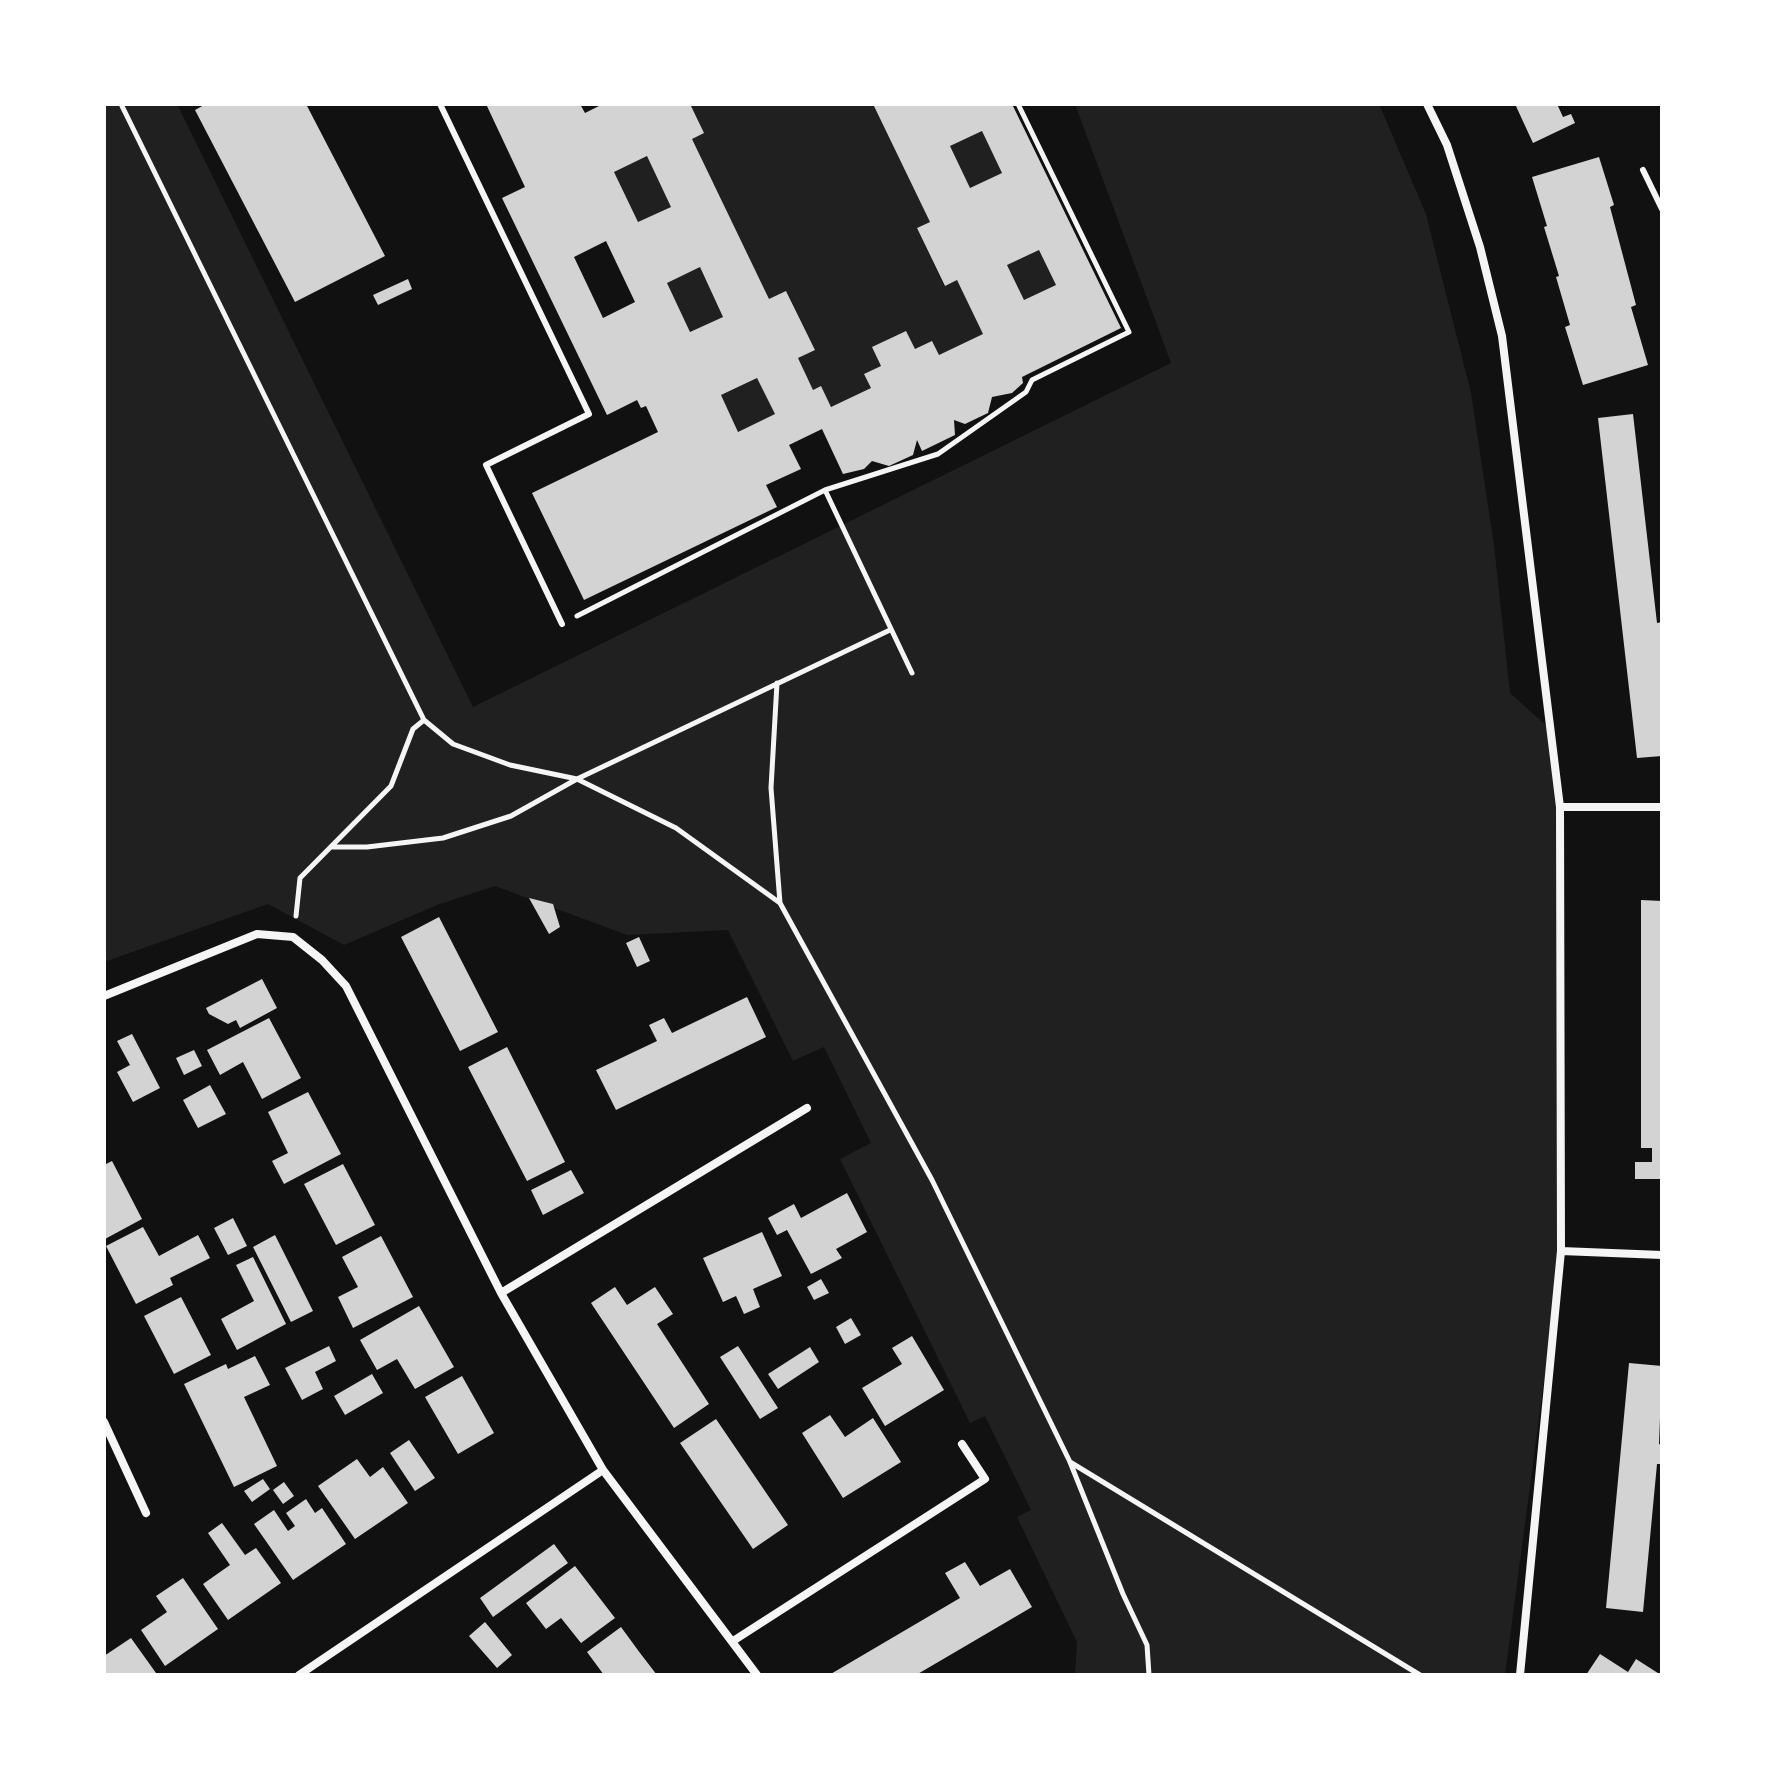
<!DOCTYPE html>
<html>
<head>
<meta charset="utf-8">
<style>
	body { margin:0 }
	#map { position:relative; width:1766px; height:1779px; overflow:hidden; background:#111; font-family:Literata,serif }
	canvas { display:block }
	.frame { position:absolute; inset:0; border:106px solid #fff; pointer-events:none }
</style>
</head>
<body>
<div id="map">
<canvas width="1766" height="1779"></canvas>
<div class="frame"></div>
</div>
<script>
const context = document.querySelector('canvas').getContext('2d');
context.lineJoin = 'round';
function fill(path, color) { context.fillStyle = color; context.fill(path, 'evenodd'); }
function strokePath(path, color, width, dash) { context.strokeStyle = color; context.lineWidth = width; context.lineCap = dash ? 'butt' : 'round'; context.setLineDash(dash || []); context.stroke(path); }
fill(new Path2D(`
	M104,104H177L473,707L1171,363L1075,104H1379L1426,214L1471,393L1494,545L1510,693L1549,728L1558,806L1561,1251L1505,1675H1075L1077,1642L1017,1517L1031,1510L985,1416L970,1423L840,1159L871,1143L824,1047L793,1061L728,930L627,935L495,886L437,905L344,945L268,904L104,962Z
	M690,104H873L930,222L917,228L944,286L957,280L983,334L939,355L915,349L905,331L873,347L881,366L864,374L871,388L831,407L821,386L813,390L798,358L815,349L787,292L769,299L692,139Z
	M982,131L1002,173L970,188L950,146Z
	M647,156L671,207L638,222L614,172Z
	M1039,250L1056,285L1024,300L1007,265Z
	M700,267L723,317L690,332L667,283Z
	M757,378L775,414L738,432L721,395Z`), '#202020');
fill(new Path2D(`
	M206,104H306L385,256L295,302L195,110Z
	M486,104H580L585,113L603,104H690L704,133L692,139L769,299L786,291L815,350L798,358L813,390L821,386L831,407L871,388L864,374L881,366L872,347L906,331L915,349L932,341L939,355L983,334L957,280L945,286L917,228L930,222L873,104H1012L1121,328L1022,377L1023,383L1012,393L992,397L988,413L965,424L954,420L955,435L922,451L917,440L913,455L889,466L872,461L864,469L843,474L822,429L789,445L801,469L766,485L777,507L584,600L532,493L658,432L646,406L641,408L637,400L607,415L502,198L525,187ZM982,131L1002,173L970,188L950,146ZM647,156L671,207L638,222L614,172ZM606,241L635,302L603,318L574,257ZM1039,250L1056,285L1024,300L1007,265ZM700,267L723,317L690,332L667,283ZM757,378L775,414L738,432L721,395Z
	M1515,104H1557L1563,117L1571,114L1575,123L1533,143Z
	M1599,157L1614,205L1610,207L1636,305L1631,307L1648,365L1583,385L1565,327L1570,325L1556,277L1559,276L1544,227L1547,226L1532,177Z
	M408,279L412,289L378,305L373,295Z
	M1633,414L1657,623L1662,622V756L1637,758L1598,418Z
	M529,898L553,904L560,927L549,934Z
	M1641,900L1662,901V1179H1635V1162H1652V1148H1641Z
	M439,917L498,1032L460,1051L401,937Z
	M639,937L650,961L637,967L626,943Z
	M262,979L277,1008L240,1028L236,1020L228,1024L209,1014L206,1008Z
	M747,997L766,1037L616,1110L596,1070L657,1041L649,1025L664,1018L672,1033Z
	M269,1018L301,1078L262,1099L243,1062L220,1075L207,1050Z
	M132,1034L160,1088L133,1102L117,1072L130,1065L117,1041Z
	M507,1047L565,1162L527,1181L468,1067Z
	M194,1050L202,1066L184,1075L176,1058Z
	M210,1085L226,1114L198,1128L183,1100Z
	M308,1092L341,1154L284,1184L272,1161L288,1153L268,1112Z
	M112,1161L142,1219L105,1239L104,1165Z
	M343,1164L375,1225L336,1245L304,1184Z
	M571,1170L584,1193L543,1215L531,1190Z
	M847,1193L867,1232L836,1249L842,1258L811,1274L787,1230L777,1235L768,1218L794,1204L801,1218Z
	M233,1218L247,1246L228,1255L214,1228Z
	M143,1227L159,1256L198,1235L210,1258L170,1278L173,1285L136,1304L106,1246Z
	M762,1232L782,1276L753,1289L760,1307L744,1314L736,1296L723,1302L703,1258Z
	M275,1235L313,1311L291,1322L253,1247Z
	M381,1236L413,1297L353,1328L338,1297L358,1287L342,1257Z
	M253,1257L286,1324L237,1350L221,1319L254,1301L236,1265Z
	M821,1279L829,1293L814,1300L807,1287Z
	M615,1287L627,1305L655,1287L673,1314L657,1324L709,1404L674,1428L591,1303Z
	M181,1297L211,1355L174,1374L144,1316Z
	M419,1306L454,1367L415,1389L397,1359L377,1370L360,1340Z
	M851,1318L861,1335L845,1344L836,1327Z
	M912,1336L944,1390L885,1426L862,1388L902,1364L892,1348Z
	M329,1346L336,1361L315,1372L323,1389L302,1400L285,1368Z
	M738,1346L778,1408L760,1419L720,1357Z
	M810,1347L819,1362L778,1389L768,1374Z
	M255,1356L270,1385L244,1397L277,1466L234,1487L184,1384L226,1364L228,1369Z
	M1629,1363L1662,1366L1659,1444L1662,1445V1464H1657L1643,1612L1606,1608Z
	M372,1374L383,1393L345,1415L334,1396Z
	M462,1376L494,1433L458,1454L425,1397Z
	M830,1415L845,1437L873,1418L901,1462L843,1498L802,1433Z
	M716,1419L788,1525L753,1549L680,1443Z
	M409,1440L435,1478L415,1491L390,1453Z
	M357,1459L370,1477L383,1467L408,1503L355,1539L318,1486Z
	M263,1479L270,1489L252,1502L244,1491Z
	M284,1482L294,1496L283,1504L273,1490Z
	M306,1499L315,1513L322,1508L346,1544L293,1580L254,1524L274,1510L288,1531L295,1526L286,1513Z
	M222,1523L245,1555L256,1548L281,1583L228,1620L203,1584L230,1565L208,1533Z
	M554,1544L568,1563L493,1617L480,1598Z
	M965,1562L980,1586L1010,1569L1032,1607L916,1675H829L960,1598L945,1573Z
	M575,1566L615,1618L581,1643L561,1618L546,1629L526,1603Z
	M183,1578L218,1629L165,1666L141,1630L167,1612L156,1596Z
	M485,1622L512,1655L497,1668L469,1636Z
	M621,1627L640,1653L657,1675H604L587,1652Z
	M131,1638L156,1673L104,1675V1656Z
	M1600,1654L1628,1672L1636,1659L1661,1675H1586Z`), '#d3d3d3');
strokePath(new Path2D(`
	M121,104L424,720L453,744L510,765L577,779L676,828L780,903
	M825,490L912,673
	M577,616L825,490L938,454L1026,392L1032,380L1129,332L1018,104
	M777,683L771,788L780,903L932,1180L1070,1462L1123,1594L1147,1645L1149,1675
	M331,847H367L443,838L511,816L577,779L890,630
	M296,916L300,878L391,786L413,729L424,720
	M1070,1462L1420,1675`), '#f5f5f5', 5);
strokePath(new Path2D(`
	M440,104L589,414L486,465L562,624
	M1643,170L1662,209`), '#f5f5f5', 6);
strokePath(new Path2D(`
	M1427,104L1447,145L1480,247L1502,336L1560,807L1561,1251L1520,1675
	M1560,807H1662
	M104,996L257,934L293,937L322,960L346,986L501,1293L603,1470L757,1675
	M1561,1251L1662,1255
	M501,1293L807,1108
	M104,1422L146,1513
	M733,1641L985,1479L962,1444
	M299,1675L603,1470`), '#f5f5f5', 8);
</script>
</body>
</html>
